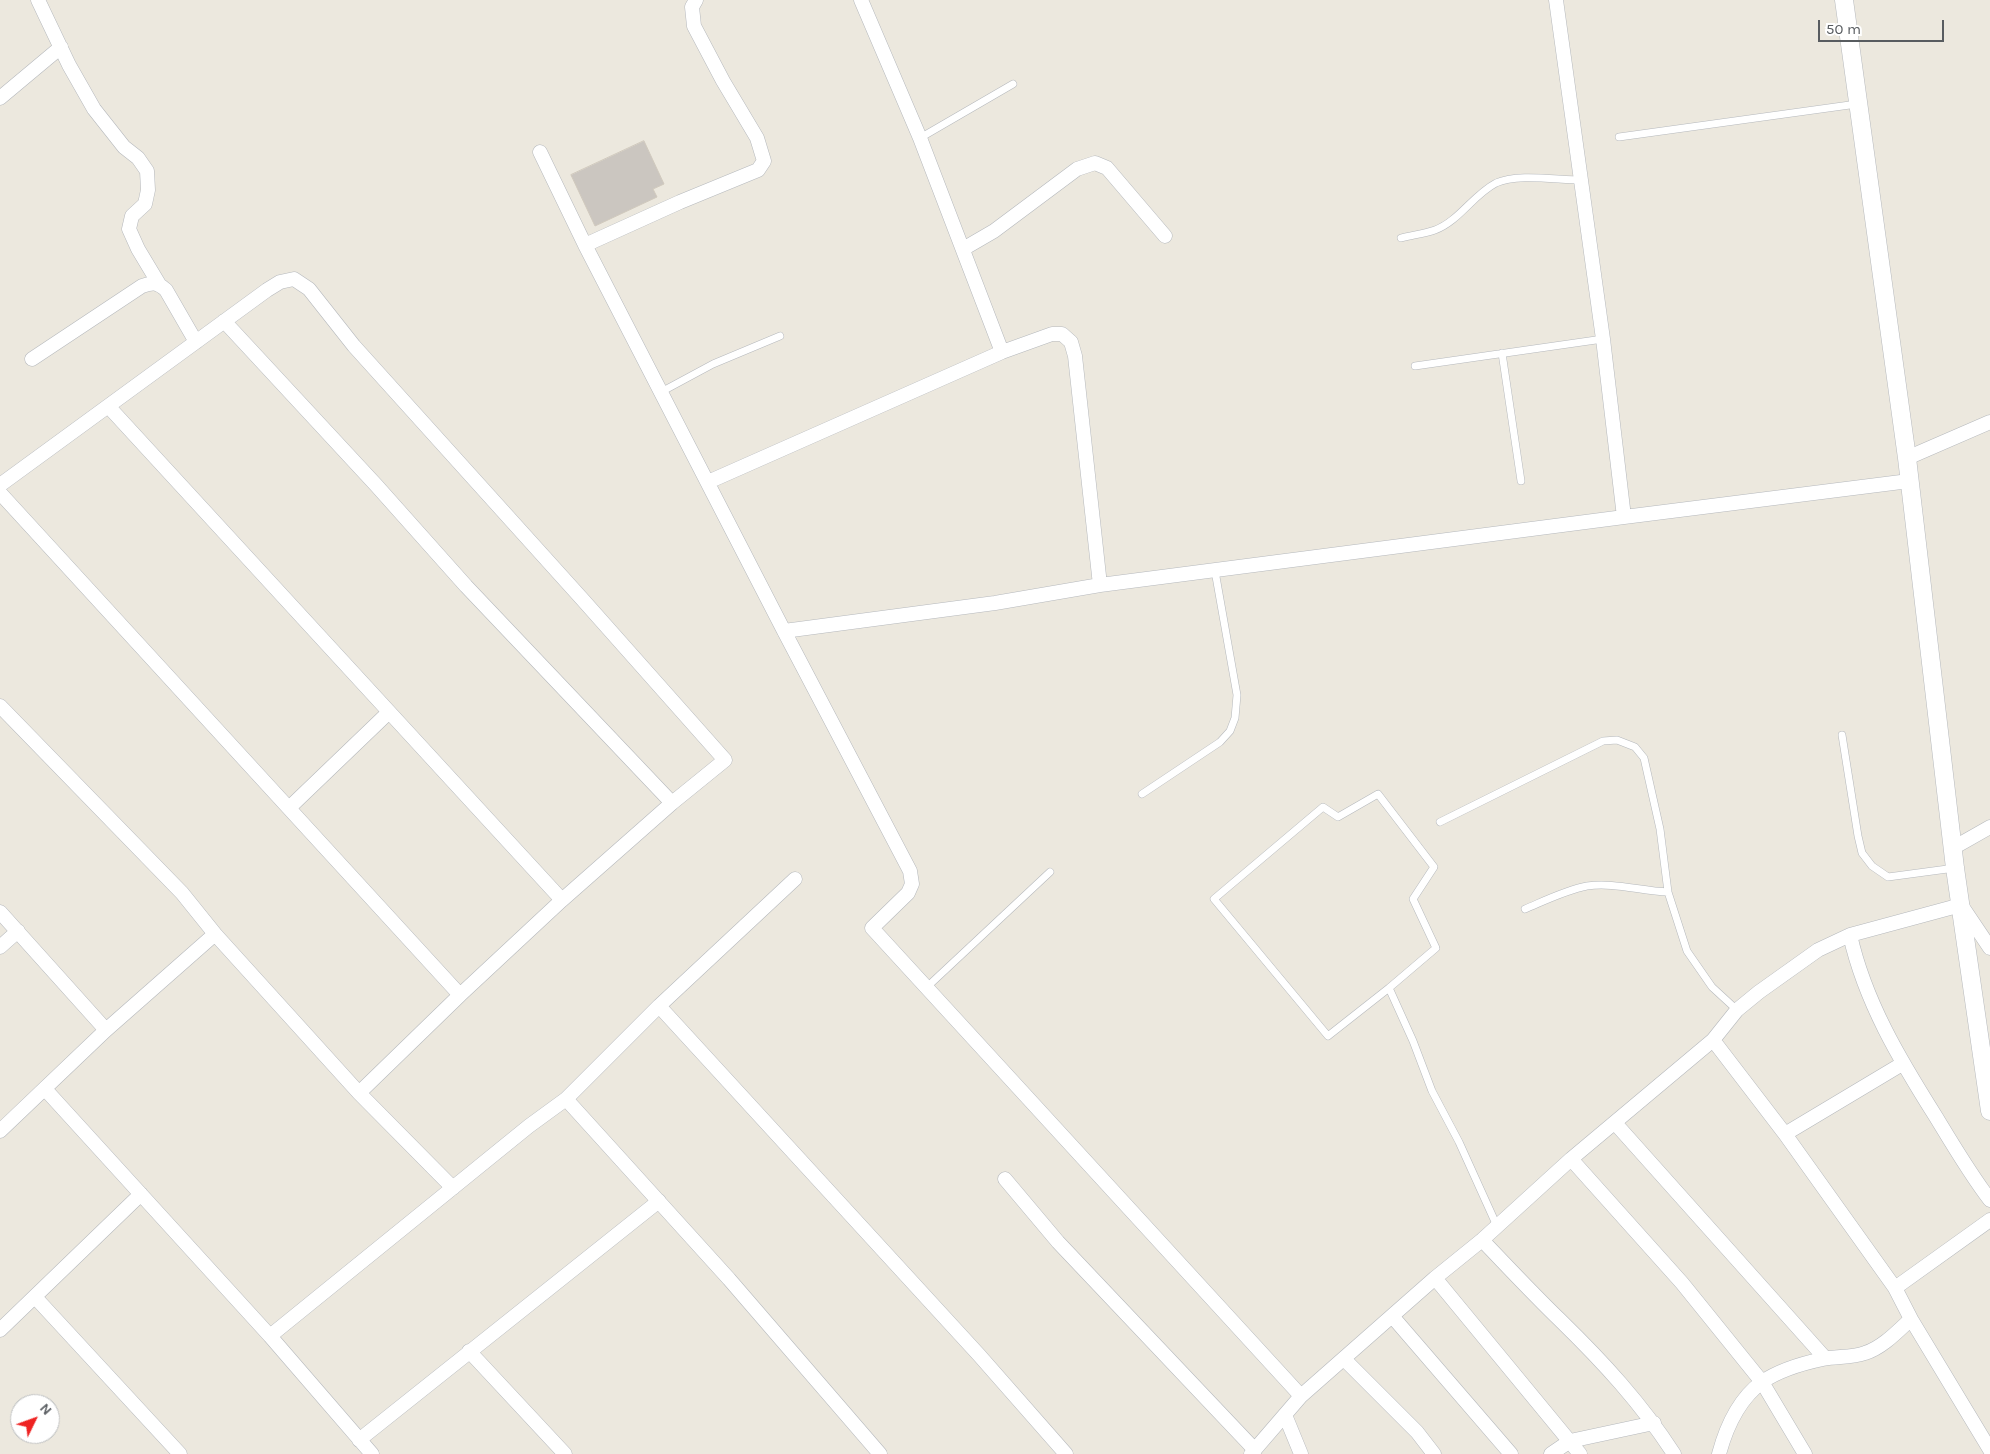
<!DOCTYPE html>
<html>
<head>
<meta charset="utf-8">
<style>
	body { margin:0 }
	#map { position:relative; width:1990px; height:1454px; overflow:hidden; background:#ece8de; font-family:Karla,sans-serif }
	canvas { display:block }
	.north { position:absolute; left:10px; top:1394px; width:50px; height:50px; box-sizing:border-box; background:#fff; border:1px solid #bcbebf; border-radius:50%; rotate:48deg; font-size:14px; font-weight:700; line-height:20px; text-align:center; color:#585c60 }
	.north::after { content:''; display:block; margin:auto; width:18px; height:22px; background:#ee2322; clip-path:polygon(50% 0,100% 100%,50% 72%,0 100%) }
	.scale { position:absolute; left:1818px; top:20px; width:126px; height:22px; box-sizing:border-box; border:2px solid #585c60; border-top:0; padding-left:6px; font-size:15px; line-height:18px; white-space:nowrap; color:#585c60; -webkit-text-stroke:4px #fff; paint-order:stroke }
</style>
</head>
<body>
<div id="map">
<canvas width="1990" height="1454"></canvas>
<div class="north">N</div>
<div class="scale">50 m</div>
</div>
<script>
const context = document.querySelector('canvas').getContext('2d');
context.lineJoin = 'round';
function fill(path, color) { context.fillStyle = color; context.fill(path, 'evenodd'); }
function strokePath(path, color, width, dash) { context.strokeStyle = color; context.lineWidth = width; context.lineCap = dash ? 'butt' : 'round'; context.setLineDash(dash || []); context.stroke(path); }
const building = new Path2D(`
	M644,141L664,184L653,189L657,197L595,226L571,175Z`);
fill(building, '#cbc6c0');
strokePath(building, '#d0c9bd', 1);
const service = new Path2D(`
	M1619,137L1857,104
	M920,138L1013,84
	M1401,238C1411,235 1424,234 1435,230C1459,221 1473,195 1496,183C1517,173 1557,180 1581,180
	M1502,353L1521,481
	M1415,366L1603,339
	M661,392L713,364L780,336
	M1842,735L1858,836L1862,853L1872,866L1888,877L1955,868
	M1142,794L1220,742L1230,731L1235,718L1237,695L1215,571
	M1440,822L1603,741L1617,740L1635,747L1644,758L1660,829L1668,892L1687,951L1712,987L1737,1010
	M1525,909C1544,901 1566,890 1587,886C1613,882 1641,891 1668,892
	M927,987L1050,872
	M1389,988L1328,1036L1214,899L1323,807L1338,817L1378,794L1434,867L1413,899L1436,948L1389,988L1413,1041L1432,1091L1459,1142L1497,1226`);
const minor = new Path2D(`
	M38,0L69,65L94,109L124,147L138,158L147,171L148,190L145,204L132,216L129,229L138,249L159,284
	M861,0L920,138L1002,352
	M1556,0L1603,339L1624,517L1909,481
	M0,98L61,47
	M540,152L585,245L784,631L910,871L912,884L908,893L872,928L1301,1396
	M585,245L680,202L758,170L764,161L757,138L723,81L694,26L692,7L696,0
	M963,249L994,231L1077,169L1095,163L1107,168L1165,236
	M32,359L142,286C153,282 157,282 166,290L196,342
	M108,406L562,900
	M1907,458L1990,422
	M708,482L1002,352L1052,334H1062L1071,342L1075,356L1100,585
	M0,485L267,290L280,282L294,279L309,289L354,346L583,600L725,760L672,803L466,586L376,485L224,321
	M0,493L460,995L562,900L672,803
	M784,631L995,603L1100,585L1624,517
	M0,706L182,893L215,934L359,1093L453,1188
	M289,808L389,712
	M1953,848L1990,827
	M0,912L106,1030
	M1850,935C1865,1002 1900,1060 1936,1117C1953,1145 1970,1174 1990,1200
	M0,947L18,931
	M659,1006L979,1355L1066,1454
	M1713,1040L1785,1134L1895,1288L1911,1319L1990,1450
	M45,1089L270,1336L372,1454
	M359,1093L460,995
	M566,1099L729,1279L880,1454
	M1615,1123L1825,1358
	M0,1131L106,1030L215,934
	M1785,1134L1902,1064
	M1571,1159L1682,1283L1762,1382L1805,1454
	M1005,1179L1058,1242L1255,1450
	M1482,1240C1508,1267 1533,1294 1560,1320C1603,1362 1641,1403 1674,1454
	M1435,1278L1580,1454
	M1895,1288L1990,1220
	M35,1297L180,1454
	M1392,1316L1511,1454
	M0,1330L141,1194
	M270,1336L529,1126L566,1099L659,1006L795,879
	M469,1351L565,1454
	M1344,1359L1417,1432L1434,1454
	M1285,1415L1301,1454
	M359,1440L659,1201
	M1251,1454L1301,1396L1435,1278L1482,1240L1571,1159L1713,1040L1737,1010L1759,992L1818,950L1850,935L1961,905L1990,948
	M1551,1454L1570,1441L1654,1423
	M1719,1454C1726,1428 1739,1399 1762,1382C1778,1371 1804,1363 1823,1359C1837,1356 1851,1358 1865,1353C1882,1348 1898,1331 1911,1319`);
const tertiary = new Path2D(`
	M1844,0L1907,458L1955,868L1990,1111`);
strokePath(service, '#b5b8bc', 8);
strokePath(minor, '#b5b8bc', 15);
strokePath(tertiary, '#b5b8bc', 19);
strokePath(service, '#fff', 7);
strokePath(minor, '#fff', 14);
strokePath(tertiary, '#fff', 18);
</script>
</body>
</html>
